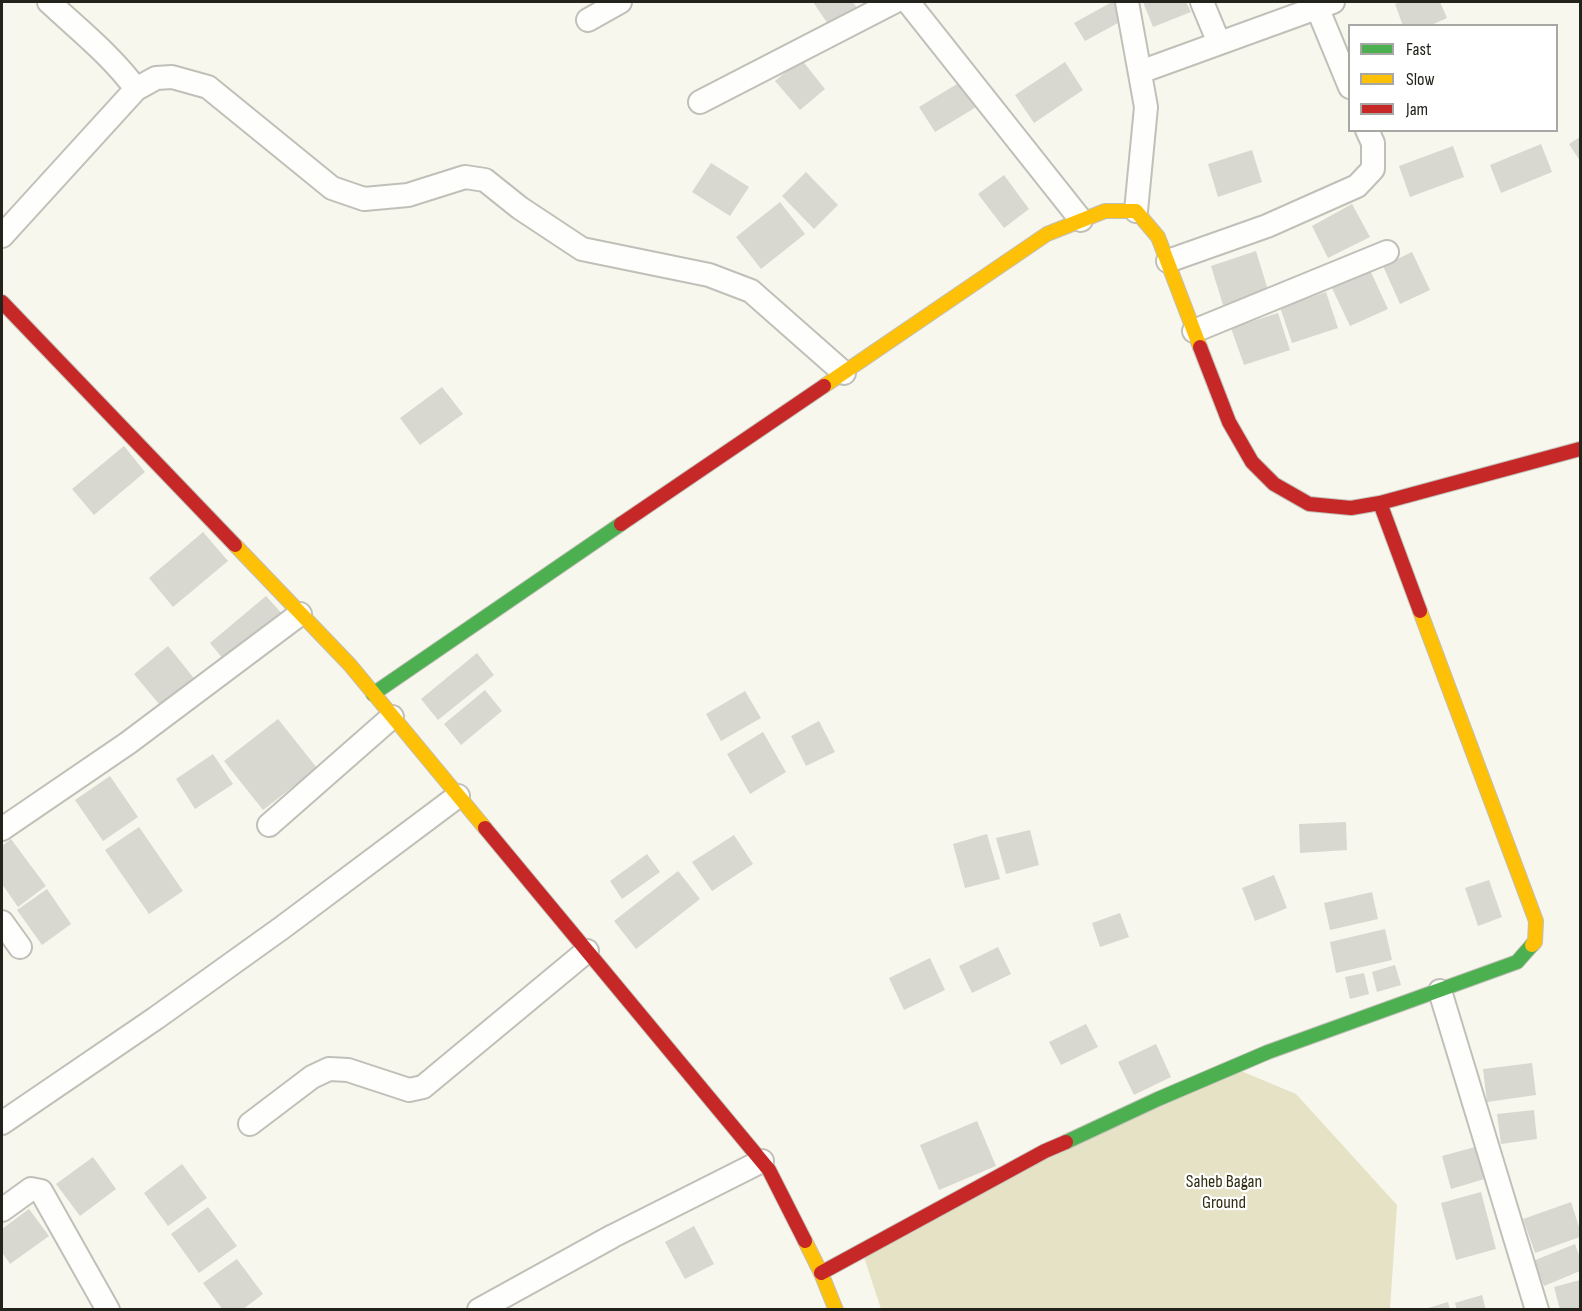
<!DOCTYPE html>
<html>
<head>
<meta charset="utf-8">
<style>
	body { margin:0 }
	#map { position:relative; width:1582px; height:1311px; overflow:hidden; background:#f8f7ed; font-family:"Sofia Sans Condensed",sans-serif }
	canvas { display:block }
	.frame { position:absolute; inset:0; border:3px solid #23231c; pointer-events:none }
	.legend { position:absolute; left:1348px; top:24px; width:210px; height:108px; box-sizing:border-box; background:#fff; border:2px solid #a7a7a4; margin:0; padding:8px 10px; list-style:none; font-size:18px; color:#23231c }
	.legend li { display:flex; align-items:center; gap:12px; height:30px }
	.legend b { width:30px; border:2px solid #a7a7a4 }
</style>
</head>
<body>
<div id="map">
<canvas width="1582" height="1311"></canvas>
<div class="frame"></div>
<ul class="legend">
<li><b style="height:8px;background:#4caf50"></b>Fast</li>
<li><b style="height:8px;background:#ffc107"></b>Slow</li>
<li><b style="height:8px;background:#c62828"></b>Jam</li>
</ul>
</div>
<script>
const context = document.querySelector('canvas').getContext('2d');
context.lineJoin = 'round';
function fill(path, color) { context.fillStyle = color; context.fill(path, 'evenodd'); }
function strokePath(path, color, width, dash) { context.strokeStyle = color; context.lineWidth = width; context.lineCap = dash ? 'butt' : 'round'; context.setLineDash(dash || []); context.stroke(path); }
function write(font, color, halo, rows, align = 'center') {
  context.font = font + ' "Sofia Sans Condensed",sans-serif'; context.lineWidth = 4.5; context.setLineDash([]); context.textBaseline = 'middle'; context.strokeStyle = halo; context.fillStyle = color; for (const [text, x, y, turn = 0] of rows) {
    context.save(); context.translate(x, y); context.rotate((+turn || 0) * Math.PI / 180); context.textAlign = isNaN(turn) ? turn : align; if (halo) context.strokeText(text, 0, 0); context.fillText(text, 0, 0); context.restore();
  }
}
fill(new Path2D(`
	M1222,1063L1296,1094L1397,1205L1390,1309H881L863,1254Z`), '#e5e2c6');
fill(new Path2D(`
	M813,2H853L857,8L830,27Z
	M1112,2H1118L1127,18L1085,41L1074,23Z
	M1143,2H1186L1191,12L1153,27Z
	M1402,2H1440L1447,18L1429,26H1403L1395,4Z
	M801,59L825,89L800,110L775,81Z
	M1065,62L1083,90L1034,123L1015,95Z
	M962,81L978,106L935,132L919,107Z
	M1580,137V161L1569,144Z
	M1541,144L1552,172L1501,193L1490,165Z
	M1453,146L1464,177L1410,197L1399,166Z
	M1252,150L1262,182L1218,197L1208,164Z
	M711,163L749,187L730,216L692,192Z
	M806,172L838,205L814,229L782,196Z
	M1004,175L1029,209L1004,228L978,194Z
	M780,202L805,234L761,269L736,237Z
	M1352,204L1370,237L1328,258L1312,226Z
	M1256,251L1268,290L1223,305L1211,266Z
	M1412,252L1430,290L1400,304L1383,266Z
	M1369,268L1388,309L1350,326L1331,286Z
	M1326,292L1338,328L1292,343L1280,307Z
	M1278,313L1290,350L1244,365L1231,328Z
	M442,387L463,414L420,445L400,418Z
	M124,446L145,472L94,515L72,489Z
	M203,532L228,561L173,607L149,578Z
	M266,596L284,616L227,664L210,643Z
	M168,646L197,682L164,710L134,674Z
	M477,653L494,675L438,720L421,699Z
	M485,690L502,711L461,745L444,724Z
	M745,691L761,718L721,741L706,714Z
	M278,719L317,768L263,810L224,761Z
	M819,721L835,752L806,766L791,736Z
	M763,732L786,772L750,794L727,754Z
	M213,754L233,784L195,809L176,779Z
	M110,776L138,817L103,841L75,800Z
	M1346,822L1347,850L1300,853L1299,824Z
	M139,827L183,891L149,914L105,850Z
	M1030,830L1039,865L1006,874L996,838Z
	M987,834L1000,879L965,888L953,844Z
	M734,835L753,864L712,891L692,862Z
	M11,839L46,886L18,907L2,884V846Z
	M647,854L660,872L622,899L610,881Z
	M678,871L700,899L636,949L614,921Z
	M1274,875L1287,908L1255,921L1242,888Z
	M1489,880L1502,917L1478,926L1465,888Z
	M47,889L71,924L42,945L17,910Z
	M1372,892L1378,919L1330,930L1324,903Z
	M1120,913L1129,937L1100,947L1092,923Z
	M1385,929L1392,960L1336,973L1330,942Z
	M998,947L1011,974L972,993L959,966Z
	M930,958L945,990L904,1010L889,978Z
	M1395,965L1401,985L1377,992L1372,972Z
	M1364,973L1369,994L1350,999L1345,977Z
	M1086,1024L1098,1047L1061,1065L1049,1042Z
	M1156,1044L1171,1077L1134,1095L1118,1062Z
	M1532,1063L1536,1095L1487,1102L1483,1069Z
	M1534,1110L1537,1139L1501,1144L1497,1114Z
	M977,1121L996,1166L939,1190L920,1145Z
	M1482,1145L1491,1177L1451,1189L1442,1156Z
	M93,1157L116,1189L80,1216L56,1184Z
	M182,1164L207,1198L168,1226L144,1193Z
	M1481,1192L1496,1249L1456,1260L1441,1203Z
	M1571,1202L1580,1230V1237L1535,1253L1523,1219Z
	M208,1207L237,1246L199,1273L171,1234Z
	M29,1209L49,1236L10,1264L2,1252V1229Z
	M694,1226L714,1264L685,1279L665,1242Z
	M1575,1244L1580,1258V1271L1544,1286L1533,1261Z
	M237,1259L263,1294L242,1310H223L203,1283Z
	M1580,1280V1310H1560L1554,1287Z
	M1482,1295L1486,1310H1457L1455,1303Z
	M1448,1302L1450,1310H1425V1309Z`), '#d8d7d0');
const street = new Path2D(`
	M49,2C78,29 112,56 136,89
	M908,2L1081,220
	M1127,2L1146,107L1136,211
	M1202,2L1219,43
	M1317,7L1350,87
	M588,20L620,2
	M1140,72L1333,2
	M700,102L894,2
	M2,236L136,89L156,78L172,77L208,87L332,188L364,199L408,195L465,177L485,180L520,208L582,249L709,275L751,291L844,373
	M1168,261L1267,226L1357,186L1373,169V143L1367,130
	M1194,331L1387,252
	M269,825L392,717
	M2,829L128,743L300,614
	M2,922L20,947
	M1440,991L1537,1310
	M2,1123L156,1018L283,927L458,796
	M250,1124L312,1077L329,1069L348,1070L409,1090L423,1087L587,951
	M2,1210L31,1189L41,1191L108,1310
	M479,1310L613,1236L762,1161`);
const fast = new Path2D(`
	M373,694L621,524
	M1066,1142L1158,1099L1268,1052L1517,962L1532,945`);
const slow = new Path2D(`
	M824,386L1047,234L1105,211H1136L1158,237L1200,347
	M235,545L350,665L485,828
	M1420,611L1536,921L1535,942L1532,945
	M805,1241L821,1273L836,1310`);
const jam = new Path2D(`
	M2,302L235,545
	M1200,347L1229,422L1252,462L1274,484L1309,504L1351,508L1380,503L1580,449
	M1380,503L1420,611
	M621,524L824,386
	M485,828L769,1170L805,1241
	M821,1273L1045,1151L1066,1142`);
strokePath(street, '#c0bfb8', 26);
strokePath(fast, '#c0bfb8', 16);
strokePath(slow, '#c0bfb8', 16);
strokePath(jam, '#c0bfb8', 16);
strokePath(street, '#fefefc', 22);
strokePath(fast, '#4caf50', 14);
strokePath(slow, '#ffc107', 14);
strokePath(jam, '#c62828', 14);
write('18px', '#302d11', '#fff', [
	["Saheb Bagan",1224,1182],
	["Ground",1224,1203]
]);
</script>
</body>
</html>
